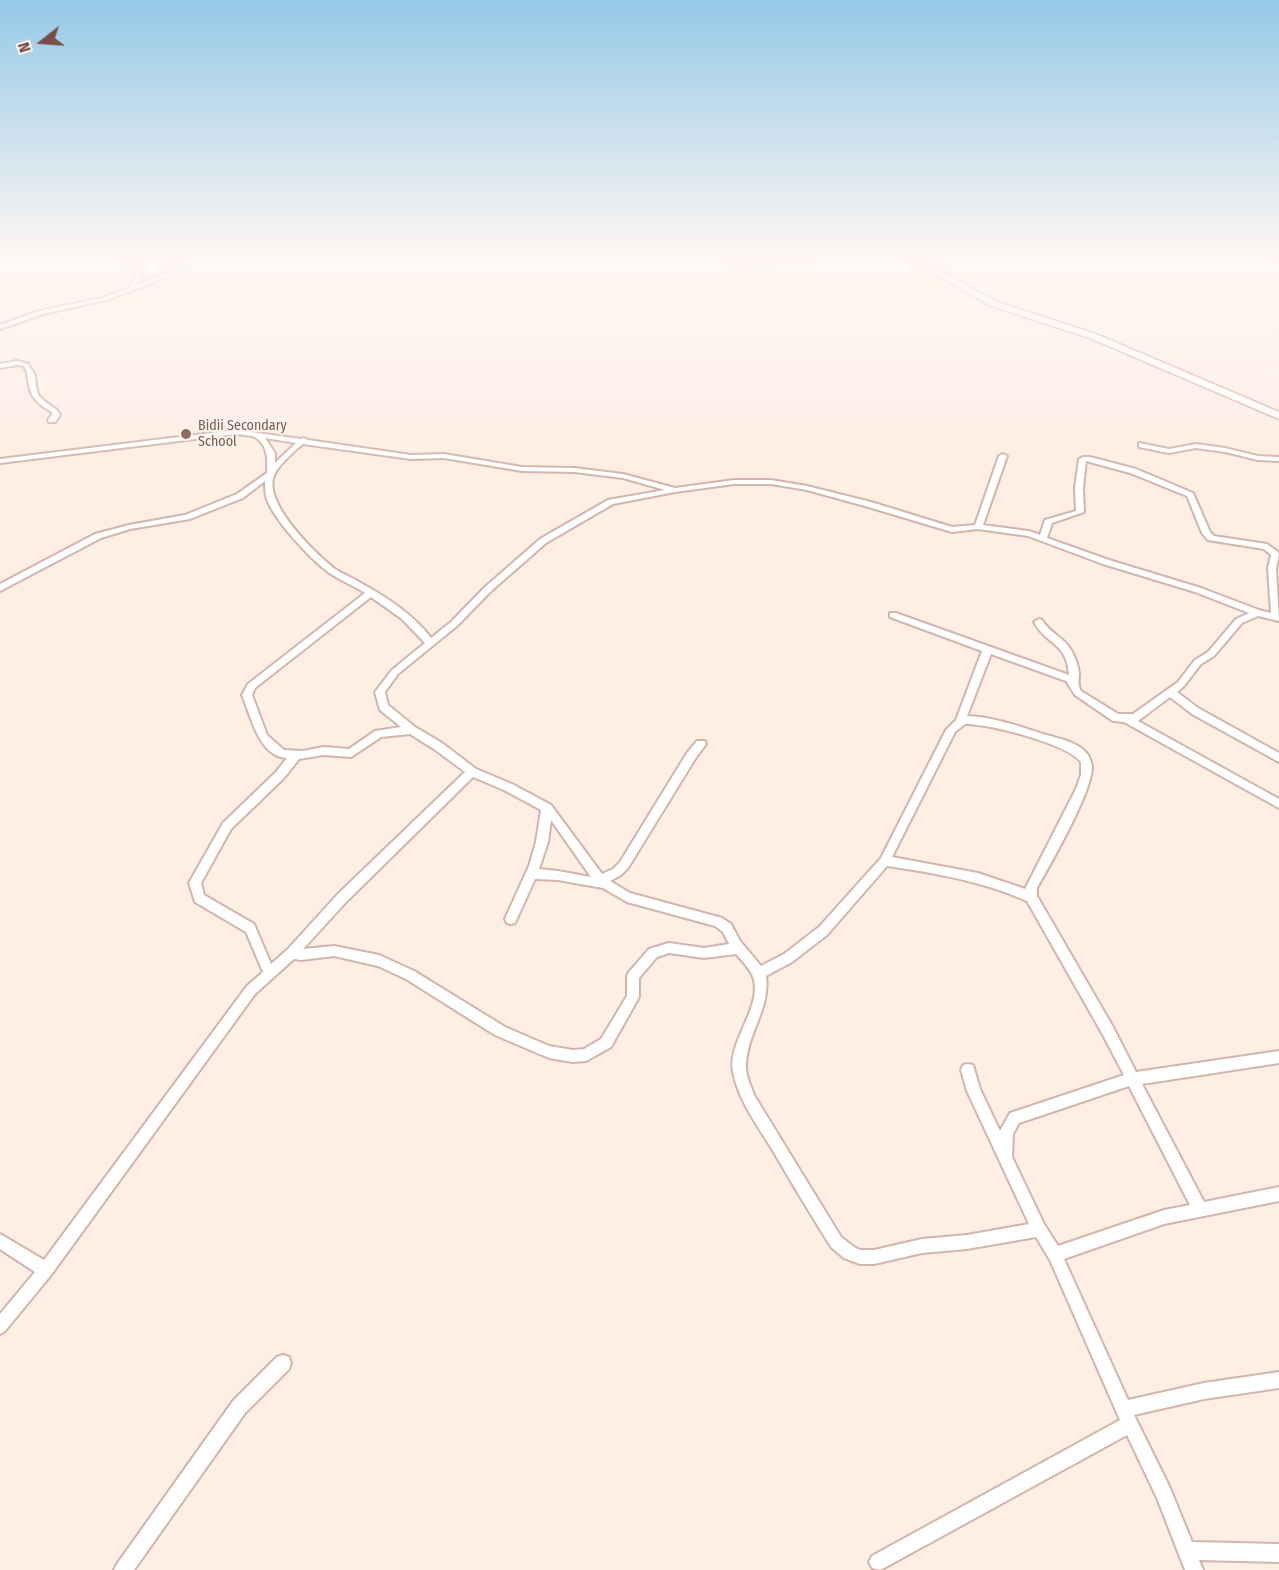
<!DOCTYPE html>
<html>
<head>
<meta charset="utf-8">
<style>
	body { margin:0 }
	#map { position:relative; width:1279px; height:1570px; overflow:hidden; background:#feeee4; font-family:"Fira Sans Condensed",sans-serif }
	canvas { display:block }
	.north { position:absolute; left:12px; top:12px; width:60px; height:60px; -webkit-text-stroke:4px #fff3ec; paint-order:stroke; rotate:253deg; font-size:16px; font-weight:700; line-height:24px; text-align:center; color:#784e47 }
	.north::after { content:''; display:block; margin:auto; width:21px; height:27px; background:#784e47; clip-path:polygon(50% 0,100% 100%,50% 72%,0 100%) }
</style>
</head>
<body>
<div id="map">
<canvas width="1279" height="1570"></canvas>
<div class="north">N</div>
</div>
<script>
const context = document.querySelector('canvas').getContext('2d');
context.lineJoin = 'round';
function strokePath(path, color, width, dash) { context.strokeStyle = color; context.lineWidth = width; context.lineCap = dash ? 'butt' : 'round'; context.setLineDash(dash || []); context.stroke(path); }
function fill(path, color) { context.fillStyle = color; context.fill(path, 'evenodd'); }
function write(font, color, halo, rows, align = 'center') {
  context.font = font + ' "Fira Sans Condensed",sans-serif'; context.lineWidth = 4.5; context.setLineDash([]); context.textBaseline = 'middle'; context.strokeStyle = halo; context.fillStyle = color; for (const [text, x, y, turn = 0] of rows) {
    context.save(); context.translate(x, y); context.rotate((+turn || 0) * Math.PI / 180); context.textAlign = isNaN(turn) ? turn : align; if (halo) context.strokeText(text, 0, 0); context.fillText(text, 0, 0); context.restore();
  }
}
const minor = new Path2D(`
	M132,256H138L134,265L142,276L136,285L165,274L176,256H182L169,276L155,282L106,300L43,314L0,329V325L39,311L102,298L129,288L136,276L128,265Z
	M726,256H732L740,261L792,256H810L807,258L740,265L733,263Z
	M17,361L28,364L35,375L36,387L39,396L47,403L57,410L60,415L55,422H49L48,420L52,415V412C41,406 31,399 29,386C27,376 29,375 24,366L17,365L0,368V364Z
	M236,430L301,439L304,438L308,440L411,455L444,454L522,467L574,468L623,474L675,488L734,480H771L807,486L871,502L952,527L975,525L999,456L1003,454L1007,456L983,525L1029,531L1040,535L1045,520L1076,511L1075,488L1079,459L1083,457H1090L1136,469L1193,493L1210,532L1214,536L1267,544L1278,552L1279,555L1276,568L1279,621L1258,616L1242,623L1214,656L1201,664L1184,686L1177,692L1198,708L1279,753V762L1192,714L1170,697L1138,721L1279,799V808L1124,722L1113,721L1075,695L1066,681L991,654L967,716C993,717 1019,726 1043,734C1057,738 1079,742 1088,755C1090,759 1092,763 1092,768C1091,794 1051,863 1037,888V896L1113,1027L1136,1072L1279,1051V1063L1142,1084L1204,1202L1279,1187V1201L1164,1224L1064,1259L1128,1400L1204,1383L1279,1372V1388L1204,1399L1134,1415L1170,1488L1192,1542L1279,1544V1562L1199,1560L1203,1570H1185L1157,1498L1127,1435L884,1568L880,1570L872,1568L869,1562L872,1556L1120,1420L1050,1260L1036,1237L967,1249L922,1253L874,1264H860L849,1260L844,1258L831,1247C811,1215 791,1182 772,1149C757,1125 739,1101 733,1072C727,1043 761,1009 754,980C752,970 742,961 736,954L704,958L669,953L657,957L639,978V997L611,1047L586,1061L573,1062L549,1058L495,1035L406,979L378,966L334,956L301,960L294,959L255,994L51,1275L5,1331L0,1334V1314L35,1272L0,1249V1234L44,1260L247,986L263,972L246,932L195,902L189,883L223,823L276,772L287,758C259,757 251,716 242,695L248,684L365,593C354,586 342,581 331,574C313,562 278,524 269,504C265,497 265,489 265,481L243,498L190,519L130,529L101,538L0,591V584L95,534L129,525L185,515L237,494L267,473C268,460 268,445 255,437C251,435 242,435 236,434L0,463V459ZM265,438L296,443L275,463V453ZM303,444L411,459L444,458L522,471L574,472L623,478L665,490L608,500L540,539L484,588L452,621L431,638C413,614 385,596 359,582C351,577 342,574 335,569C315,553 260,501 275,473C280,464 295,450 303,444ZM1086,461L1130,473L1187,496L1202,533L1208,540L1264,549L1271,555L1268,568L1271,613L1259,610L1201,588L1109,560L1047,538L1052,523L1084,512L1083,488ZM734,484H771L807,490L865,506L952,532L978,529L1028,536L1103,564L1195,592L1249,613L1236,619L1208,652L1195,660L1178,682L1133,714H1118L1081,691C1077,684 1079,680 1079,673C1078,665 1075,657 1071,650C1064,637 1049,633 1042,620L1039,619L1034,622C1047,646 1067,642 1069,675L896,613H890V617L982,651L956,720L946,730L881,858L819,927L784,954L761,966L740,941L731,924L722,918L630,893L610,881L621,875L628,868L695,759L706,744L705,741H697L687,753L620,862L613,869L602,874L551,805L512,784L476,769L442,743L415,727L388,705L385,692L398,674L458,625L490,592L546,543L613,504L675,492ZM371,597L402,619L425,643L392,670L375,692L380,710L401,727L375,731L349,749L323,747L303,751L284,750L267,735L252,695L255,688ZM965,724C987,723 1068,744 1081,762V775L1076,789L1025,889L978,873L892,857L955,732ZM410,734L434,749L465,772L338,894L288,949L271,964L254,924L204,895L201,883L231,829L284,778L299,759L323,755L351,757L381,737ZM473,777L504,790L541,810L536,842L529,866L505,919L507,923L511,924L515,923L535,879L558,880L603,888L627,902L715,926L723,932L729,944L704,948L669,943L649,949L629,972L627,976V996L601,1039L584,1049L573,1050L549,1046L505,1027L414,971L379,955L334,946L303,949L346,902ZM551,820L591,877L558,871L539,869L548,842ZM887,866C935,873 982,881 1027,901L1103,1035L1124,1075L1010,1113L1000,1131L980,1089L973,1065L968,1064L963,1065L961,1070L967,1091L1029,1224L967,1235L922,1239L874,1250H860L854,1247L841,1237L754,1095C751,1086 746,1076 746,1068C745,1036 771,1009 766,976L792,962L827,935ZM1129,1086L1190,1205L1164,1210L1058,1246L1044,1224L1012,1157L1013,1134L1019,1123Z
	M1139,443L1169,449L1196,444L1225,448L1258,456L1279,457V461L1258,460L1225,452L1196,448L1169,453L1139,447Z
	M283,1355L289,1357L291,1363L289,1369L245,1413L134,1570H114L117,1564L233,1401L277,1357Z`);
const secondary = new Path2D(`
	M903,256H913L997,302L1096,334L1279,412V419L1090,338L991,306Z`);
strokePath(minor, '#d2b5ab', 4);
strokePath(secondary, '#d9b5ab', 3);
fill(minor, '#fff');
fill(secondary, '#fff');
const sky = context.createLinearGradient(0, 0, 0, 476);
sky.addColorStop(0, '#94c9e7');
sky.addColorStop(0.54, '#fff7f3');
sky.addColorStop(1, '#fff7f300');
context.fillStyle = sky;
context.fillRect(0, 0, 1279, 476);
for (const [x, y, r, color] of [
	[186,434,6,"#8d6e63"]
]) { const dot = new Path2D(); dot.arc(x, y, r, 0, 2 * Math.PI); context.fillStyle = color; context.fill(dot); strokePath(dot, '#fff3ec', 2); }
write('14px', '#785e54', '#fff3ec', [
	["Bidii Secondary",198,426],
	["School",198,442]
], 'left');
</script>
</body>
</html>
